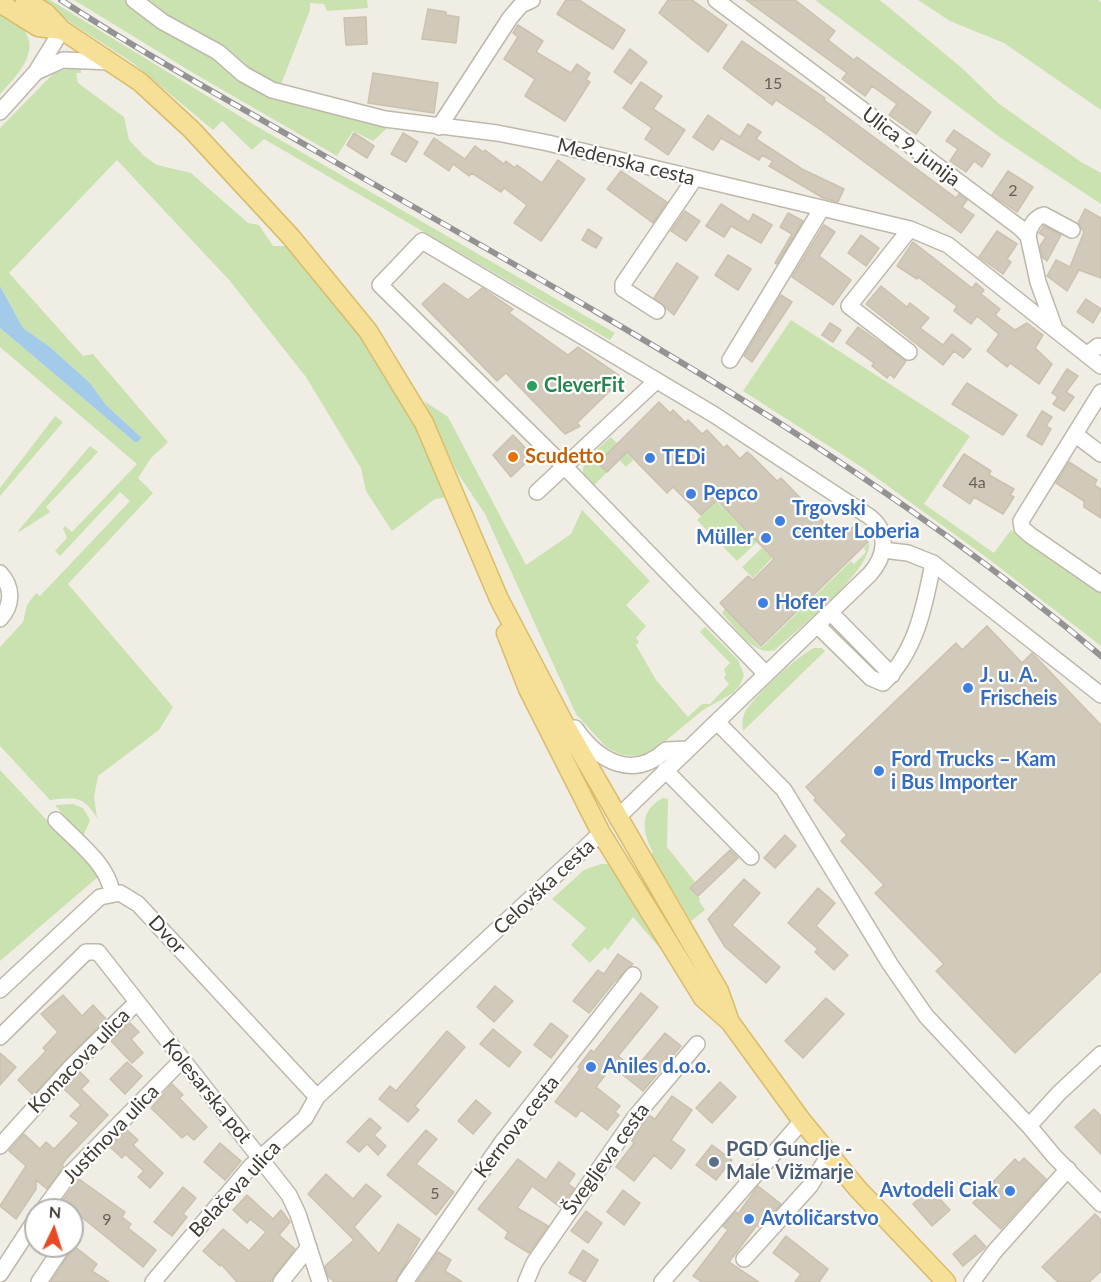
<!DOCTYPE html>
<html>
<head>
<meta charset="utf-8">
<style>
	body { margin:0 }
	#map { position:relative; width:1101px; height:1282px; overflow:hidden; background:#f0ede4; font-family:Lato,sans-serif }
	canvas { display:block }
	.north { position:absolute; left:24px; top:1198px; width:60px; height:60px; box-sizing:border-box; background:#fff; border:2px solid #b3b1ae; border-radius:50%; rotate:4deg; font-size:16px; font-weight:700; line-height:24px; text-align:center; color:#423d34 }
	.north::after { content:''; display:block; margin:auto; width:21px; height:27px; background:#e84923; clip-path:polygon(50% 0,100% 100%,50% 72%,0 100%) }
</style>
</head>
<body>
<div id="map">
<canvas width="1101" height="1282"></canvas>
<div class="north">N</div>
</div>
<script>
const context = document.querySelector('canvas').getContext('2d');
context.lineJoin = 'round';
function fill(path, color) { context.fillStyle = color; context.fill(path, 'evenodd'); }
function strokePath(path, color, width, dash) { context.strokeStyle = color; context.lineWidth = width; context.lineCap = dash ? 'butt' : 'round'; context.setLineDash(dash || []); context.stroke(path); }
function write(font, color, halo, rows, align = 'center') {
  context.font = font + ' Lato,sans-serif'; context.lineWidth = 4.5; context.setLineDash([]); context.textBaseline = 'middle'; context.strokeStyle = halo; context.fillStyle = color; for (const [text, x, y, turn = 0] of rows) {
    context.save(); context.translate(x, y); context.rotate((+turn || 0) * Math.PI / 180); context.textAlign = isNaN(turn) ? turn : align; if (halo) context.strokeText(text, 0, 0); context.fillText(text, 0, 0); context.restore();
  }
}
fill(new Path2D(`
	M36,0H50L251,123L615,333L610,340L264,139L252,150L222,121L213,130L133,63Z
	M74,0H130L206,51L244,83L304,106L386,126V129L373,141L353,131L337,156L195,74Z
	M137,0H367L368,8L327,11L324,4L310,3V10L280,87L270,85Z
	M815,0H879L886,5L963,69L998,103L1081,162L1101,173V204L1001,138Z
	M918,0H1098L1101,2V110L1004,43L950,21Z
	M0,13C7,17 18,22 23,29C42,51 15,78 0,94Z
	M72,67L81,68V73H76L78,83L124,117L129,140L144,156L157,165L191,173L248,223L259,225L273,246H289L369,346L425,442L449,497L435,499L392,531L366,491L361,468L306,377L230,281L117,160L9,273L83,356L93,354L168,442L151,458L138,478L153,493L68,584L173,707L159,730L98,776L94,797L97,818C83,795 75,797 50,800L0,746V647L23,622L27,605L36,593L40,596L130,501L120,492L60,556L55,551L67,538L63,528L65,526L72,532L137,464L0,347V328L136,443L142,438L106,405L90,383L50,347L23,328L0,286V128L53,74Z
	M791,320L970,436L924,504L994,553L1011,530L1101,589V646L990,560L863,468L743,391Z
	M424,401L448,417L526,565L571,534L582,510L650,581L626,605L646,626L636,638L639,642L636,645L656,680L688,717L702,704H710L729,684L724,678L726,675L724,669L730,663L700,632L705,627L738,660L744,675L740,685L733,693L703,710L652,752L638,756L622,755L606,747L576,714L485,514L457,472Z
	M55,416L63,422L0,496V488Z
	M611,437L633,460L626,467L611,451L598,463L607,472L594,485L601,492L598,495C570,466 586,460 611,437Z
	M90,446L98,452L46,507L50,512L19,532L18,531Z
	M716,501L757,542L737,561L697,520Z
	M869,543C873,569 795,632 775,650C754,657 735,627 722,613L725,608L761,648L851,561L854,564L866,552L864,548Z
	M762,548L772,558L753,578L742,567Z
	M814,648H822L825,651L743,731C742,724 742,719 745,712C755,695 797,656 814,648Z
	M0,770L99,876L0,961Z
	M663,798L668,799L667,847L695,882L691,888L700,899L699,901L705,910L691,921L651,854L653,852C642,833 639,810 663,798Z
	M73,804L83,808L90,820L83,837L55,805Z
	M601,864H610L684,976L633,917L608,950L605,947L590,963L571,945L586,928L552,899L584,870Z`), '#c9e2af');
fill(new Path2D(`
	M0,286L23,328L50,347L90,383L106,405L142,438L136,443L0,328Z`), '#a4cae9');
const building = new Path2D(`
	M566,0H579L625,30L613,49L557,14Z
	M668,0H692L727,25L708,52L659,13Z
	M746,0H795L835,31L828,40L854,60L857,57L931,112L916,134L889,115L897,104L872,86L865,96L842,79L847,73Z
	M428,9L446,12V15L459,17L456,43L422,39Z
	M366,17L367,44L346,45L344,18Z
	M518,25L543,41L536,52L571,73L577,64L590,73L586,80L590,82L565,121L525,96L535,79L504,59L518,37L513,33Z
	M742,41L825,98L824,100L956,198L959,194L967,200L962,207L974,215L961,233L821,130L776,100L772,105L723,68Z
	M630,49L647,62L631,84L614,72Z
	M373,73L438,83L434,113L368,103Z
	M641,82L662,96L653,109L685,130L668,155L645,139L652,128L623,108Z
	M708,115L740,137L748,124L761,132L756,139L802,169L844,189L838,202L823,198L803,186L769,166L773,161L762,155L759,160L721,138L713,150L693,137Z
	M954,130L990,154L982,167L974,161L966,172L950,161L958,149L946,141Z
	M354,133L374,146L367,158L347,145Z
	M403,133L418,142L406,162L391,154Z
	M434,138L465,159L475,146L483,152L485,150L504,164L506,161L515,168L517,165L542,183L558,160L585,179L541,241L514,223L527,205L504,188L501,192L472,173L469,176L453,164L449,171L424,154Z
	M621,171L667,202L653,223L607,189Z
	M1008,171L1033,187L1017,212L992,195Z
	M721,204L749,222L753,214L772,225L761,243L731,226L724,237L706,226Z
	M1085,209L1101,218V278L1079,270L1067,291L1047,276L1056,260L1070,267L1084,232L1078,223Z
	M685,211L700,221L686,241L671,231Z
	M788,213L803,221L777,264L775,263L792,234L780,227Z
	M824,225L835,232L819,256L851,280L833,305L792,277Z
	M1044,226L1061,235L1047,261L1043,258L1040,246L1046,237L1039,233Z
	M588,229L602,238L596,248L582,240Z
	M997,231L1017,244L1007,259L1011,262L1003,274L979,257Z
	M861,235L879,248L866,266L848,253Z
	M913,242L972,288L976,283L984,290L981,294L1000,309L995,315L1015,330L1027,323L1043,335L1035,348L1052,364L1039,384L1010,363L1007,367L987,351L999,334L977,316L971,324L954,311L957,306L918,277L917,279L897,266Z
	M728,255L751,269L738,290L715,275Z
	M677,263L698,277L674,315L654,298Z
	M444,283L468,300L482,288L513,309L509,313L568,355L578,347L623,378L577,423L580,426L565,434L506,373L497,381L422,304Z
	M881,286L907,307L910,303L929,318L920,328L943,345L952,334L971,349L963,358L954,351L943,365L866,304Z
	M781,295L792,302L752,362L744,356Z
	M1086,299L1101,309L1093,323L1077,312Z
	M830,323L841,330L833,342L822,335Z
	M858,327L906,361L894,378L890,374L887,378L872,366L874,363L846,343Z
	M1067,369L1078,376L1066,392L1074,397L1064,411L1053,404L1058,397L1052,393Z
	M967,383L1017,415L1003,435L952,404Z
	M659,402L670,413L673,410L686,423L688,420L702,434L707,430L724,448L727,445L740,459L747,452L751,455L777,481L781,478L839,538L853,527L868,542L761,646L720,603L748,576L753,580L774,559L717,500L701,515L673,487L667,493L627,452L607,472L598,463Z
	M1042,411L1052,417L1046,426L1051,429L1042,445L1027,436Z
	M513,435L533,456L511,477L493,455Z
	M964,454L991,471L989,475L1014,489L1010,495L1014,497L1003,514L974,497L970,504L943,486Z
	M1069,462L1097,480L1094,485L1101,489V518L1084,507V501L1056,483Z
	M987,626L1022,663L1032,653L1101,725V971L1015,1053L936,971L944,964L875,893L884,885L841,841L847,835L814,800L816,798L806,787L956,643L962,650Z
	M785,835L796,846L775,868L764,858Z
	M730,850L738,858L698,896L690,888Z
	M744,879L760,893L732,925L780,967L766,983L725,947L708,919Z
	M818,888L835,903L816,926L848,955L834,970L815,952L818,949L788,923Z
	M618,954L633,964L614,982L589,1013L573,1001L598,970L604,974Z
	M495,986L513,1001L494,1022L477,1007Z
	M641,993L658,1007L618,1056L635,1069L665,1033L681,1046L643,1091L612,1066L596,1087L620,1106L615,1112L619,1115L607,1130L581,1110L576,1117L555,1102L580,1069L578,1067L591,1050L594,1052Z
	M63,995L82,1016L93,1005L106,1019L33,1095L18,1080L46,1051L43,1048L58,1032L41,1014Z
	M826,998L844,1014L803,1058L785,1041Z
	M130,1023L139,1032L131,1039L143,1053L132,1063L111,1041Z
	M551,1023L568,1036L551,1058L534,1045Z
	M493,1029L521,1052L509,1067L480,1044Z
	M447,1031L465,1047L415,1106L419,1110L408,1122L379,1099L390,1086L396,1091Z
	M0,1053L16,1067L0,1085Z
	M127,1062L142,1076L125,1094L110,1079Z
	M80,1072L89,1081L81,1089L108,1115L66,1159L62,1165L64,1167L47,1189L36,1180V1189L16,1219L0,1206L26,1166L9,1151L24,1134L40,1149L46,1142L54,1149L79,1123L70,1116L81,1105L64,1089Z
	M720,1082L736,1097L712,1123L696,1108Z
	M172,1084L183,1095L179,1098L207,1127L194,1140L187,1134L182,1138L151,1108Z
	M672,1096L692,1110L671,1140L685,1150L671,1169L654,1155L634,1181L616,1167L634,1143L632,1141L643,1123L649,1115L655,1119Z
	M476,1100L491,1113L473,1134L458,1121Z
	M1094,1109L1101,1116V1154L1075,1127Z
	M370,1118L381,1128L374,1135L386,1146L378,1155L367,1144L359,1152L347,1142Z
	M127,1130L138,1140L133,1145L163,1173L150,1188L138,1177L144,1171L125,1154L122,1158L110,1147Z
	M426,1130L437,1139L416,1164L454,1192L436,1215L387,1175Z
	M220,1143L241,1161L225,1180L204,1162Z
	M712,1145L732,1160L716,1180L696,1165Z
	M1024,1158L1046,1179L1001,1229L973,1203L1015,1159L1019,1163Z
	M518,1159L546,1180L559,1162L575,1174L568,1184L574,1188L560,1207L532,1186L517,1208L548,1226L529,1253L505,1238L508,1232L478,1209Z
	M326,1174L353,1199L366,1184L381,1196L354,1227L379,1254L398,1224L420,1239L395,1282H334L328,1276L325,1266L354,1240L308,1194Z
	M79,1179L125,1212L122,1217L131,1224L128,1228L156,1250L143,1267L62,1201Z
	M758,1186L781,1204L760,1227L757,1225L729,1262L759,1282H702L693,1276L728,1230L723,1226L736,1212L738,1214Z
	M183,1187L196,1198L183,1214L187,1217L172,1236L154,1222Z
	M930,1188L950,1210L932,1226L913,1204Z
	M623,1190L640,1203L624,1225L607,1212Z
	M247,1195L273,1219L281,1210L290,1222L279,1235L295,1249L270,1282H237L221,1264L220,1266L203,1251L223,1229L249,1251L266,1232L250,1219L247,1223L233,1210Z
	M586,1211L602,1223L588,1243L571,1231Z
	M1095,1214L1101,1220V1271L1089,1282H1058L1042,1267Z
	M975,1235L986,1247L963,1266L953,1254Z
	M786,1236L828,1269L819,1282H795L801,1274L773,1253Z
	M74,1246L97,1264L92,1271L109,1282H51Z
	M583,1250L598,1260L585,1282L569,1273Z
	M438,1252L451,1260L445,1271L462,1282H417Z`);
fill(building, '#d1c9ba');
strokePath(building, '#cbc1ae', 1.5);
const minor = new Path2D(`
	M134,0L163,22L218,52L243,74L272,90L385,119L497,133L548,143L910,229L948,245L1101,366
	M716,0L1019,227L1028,236L1038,282L1055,329
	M36,72L63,60L111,62
	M0,112L36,72L62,30
	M439,127L510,18L521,5L532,0
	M1028,236C1029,227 1035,217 1044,215L1072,230
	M657,311L623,289V284L695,178
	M909,352L849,306L910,229
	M1087,354L1098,346L1101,347
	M730,360L822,208
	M1101,392L1021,521L1022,528L1030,535L1101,584
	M1076,435L1101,454
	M537,492L655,382
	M883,550L908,553L933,563L1101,695
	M0,573C13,587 13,605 0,619
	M830,612L892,675
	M817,625L871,678L883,683C916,652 925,605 933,563
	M717,722L784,790L890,964L926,1016L1029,1126
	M575,728C598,761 633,781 666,750L688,749
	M665,770L751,857
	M617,818L870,574C885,557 890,533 870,517L713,414L422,241L380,285L564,466L766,674
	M56,820C76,841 108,864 112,893
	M0,990L100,897L120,893L138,904L317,1097
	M0,1037L86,952H98L289,1195L298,1214L320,1282
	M1101,1054L1059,1093L1029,1126L1054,1156L1101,1204
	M0,1146L71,1067L136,1003
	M43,1210L68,1176L182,1060
	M744,1259L810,1186L829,1155
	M0,1274L36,1219
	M39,1282L63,1246
	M153,1282L251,1166L305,1118L317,1097L601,833
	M281,1282L309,1247
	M405,1282L503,1141L633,975
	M526,1282L534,1263L635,1117L697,1044
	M662,1282L802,1121
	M972,1282L995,1251L1068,1169`);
const major = new Path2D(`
	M25,0L46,13L62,30L140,82L192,130L291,237L368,331L424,423L499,599L565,725L719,991L730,1022
	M0,3L38,27L62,30
	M506,633L528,689L601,833L703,998L730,1022L802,1121L857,1188L946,1282`);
strokePath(minor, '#beb8aa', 18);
strokePath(major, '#d9bc69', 21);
strokePath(minor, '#fff', 15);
strokePath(major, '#f6df97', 18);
const rail = new Path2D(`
	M61,0C144,54 231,102 316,151C587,307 862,454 1101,656`);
strokePath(rail, '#939393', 6);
strokePath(rail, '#fff', 4, [11]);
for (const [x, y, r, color] of [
	[532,386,6,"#2e9e5b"],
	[513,457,6,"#e8710a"],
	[650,458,6,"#3f7fe0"],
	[691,494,6,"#3f7fe0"],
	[780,521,6,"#3f7fe0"],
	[766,538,6,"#3f7fe0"],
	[763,603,6,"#3f7fe0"],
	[968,688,6,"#3f7fe0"],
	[879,771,6,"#3f7fe0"],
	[591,1067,6,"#3f7fe0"],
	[714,1162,6,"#5c6f8a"],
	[1010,1191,6,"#3f7fe0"],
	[749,1219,6,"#3f7fe0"]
]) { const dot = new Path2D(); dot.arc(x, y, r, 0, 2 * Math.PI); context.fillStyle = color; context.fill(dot); strokePath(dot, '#fff', 2); }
write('16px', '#666056', null, [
	["15",773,84],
	["2",1013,191],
	["4a",977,483],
	["5",435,1194],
	["9",107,1220]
]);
write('20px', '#423d34', '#fff', [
	["Ulica 9. junija",911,147,37],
	["Medenska cesta",626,162,14],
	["Celovška cesta",544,887,-43],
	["Dvor",167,935,47],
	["Komacova ulica",79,1061,-46],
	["Kolesarska pot",207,1091,51],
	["Kernova cesta",517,1127,-52],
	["Justinova ulica",111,1134,-46],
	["Švegljeva cesta",606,1159,-54],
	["Belačeva ulica",235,1189,-47]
]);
write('bold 20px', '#27864d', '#fff', [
	["CleverFit",544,386]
], 'left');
write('bold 20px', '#c56008', '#fff', [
	["Scudetto",525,457]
], 'left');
write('bold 20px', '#366cbe', '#fff', [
	["TEDi",662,458],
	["Pepco",703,494],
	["Trgovski",792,509],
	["center Loberia",792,532],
	["Müller",754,538,"right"],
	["Hofer",775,603],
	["J. u. A.",980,676],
	["Frischeis",980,699],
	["Ford Trucks – Kam",891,760],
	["i Bus Importer",891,783],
	["Aniles d.o.o.",603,1067],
	["Avtodeli Ciak",998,1191,"right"],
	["Avtoličarstvo",761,1219]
], 'left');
write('bold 20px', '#4e5e75', '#fff', [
	["PGD Gunclje -",726,1150],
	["Male Vižmarje",726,1173]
], 'left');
</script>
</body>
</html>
